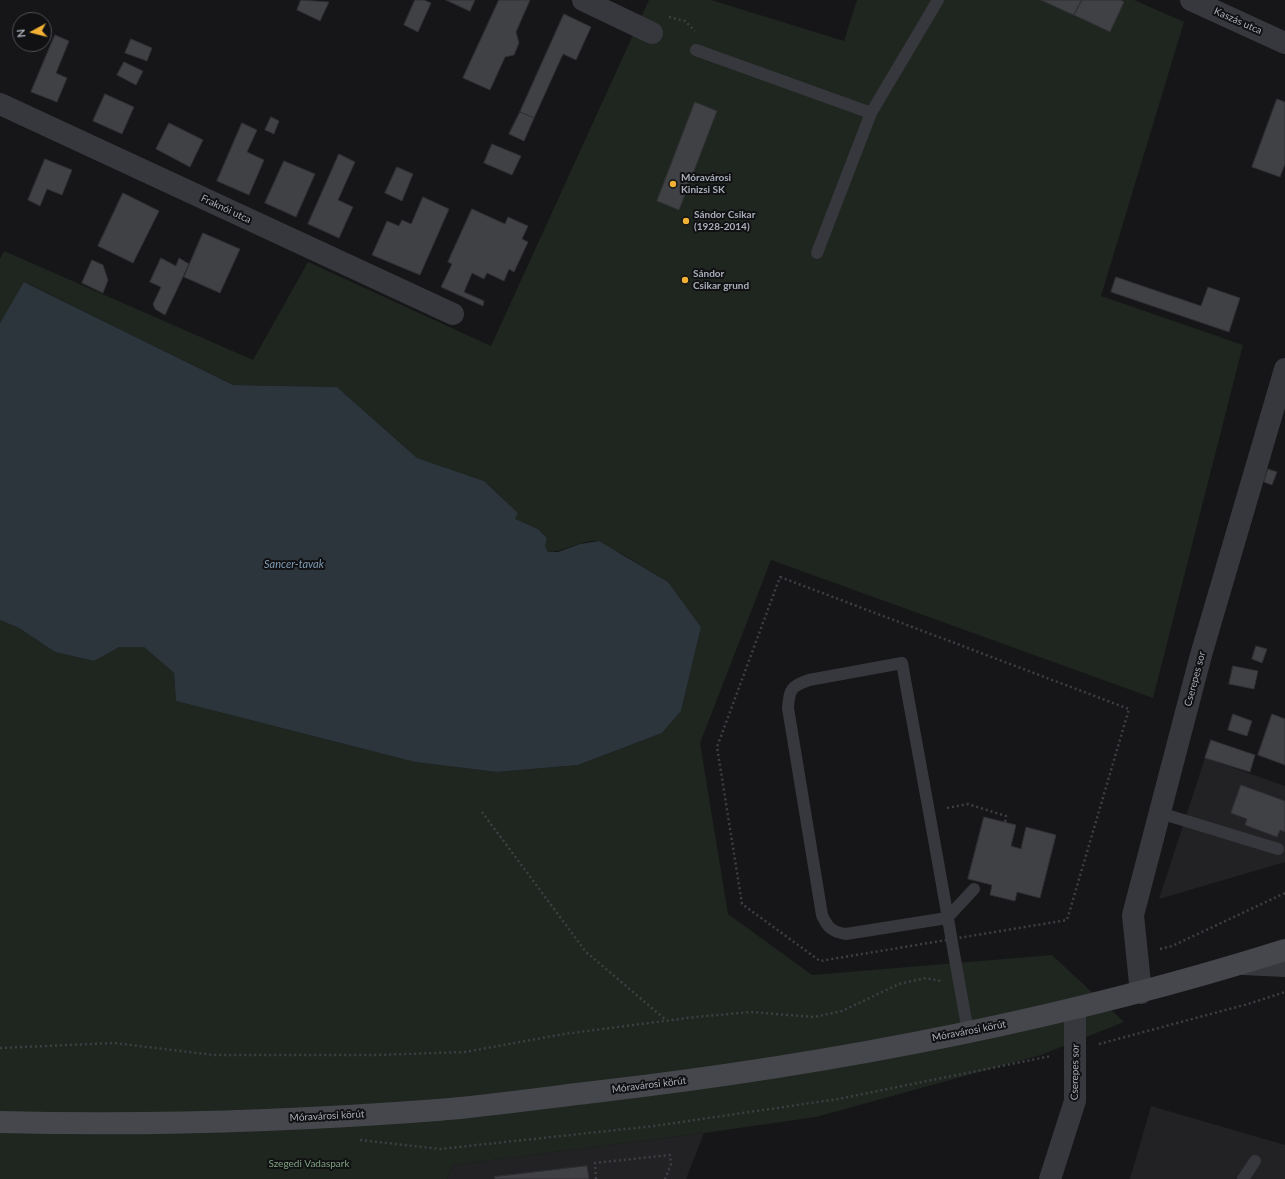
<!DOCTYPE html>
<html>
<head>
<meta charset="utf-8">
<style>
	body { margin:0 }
	#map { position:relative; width:1285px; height:1179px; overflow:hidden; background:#161618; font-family:Lato,sans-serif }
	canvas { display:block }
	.north { position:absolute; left:12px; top:12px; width:40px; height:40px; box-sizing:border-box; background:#111113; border:1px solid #4d4f55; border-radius:50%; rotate:263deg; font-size:11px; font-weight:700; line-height:16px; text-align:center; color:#a8adb8 }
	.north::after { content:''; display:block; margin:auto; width:14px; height:18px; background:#f2b134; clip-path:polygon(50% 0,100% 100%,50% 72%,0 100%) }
</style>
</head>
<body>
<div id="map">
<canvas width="1285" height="1179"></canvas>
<div class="north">N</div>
</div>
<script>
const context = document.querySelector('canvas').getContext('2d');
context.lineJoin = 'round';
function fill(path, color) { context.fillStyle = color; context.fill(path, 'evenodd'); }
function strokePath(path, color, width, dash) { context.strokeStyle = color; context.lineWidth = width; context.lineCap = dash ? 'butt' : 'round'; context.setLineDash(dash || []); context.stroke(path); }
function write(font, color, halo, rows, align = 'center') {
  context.font = font + ' Lato,sans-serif'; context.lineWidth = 4; context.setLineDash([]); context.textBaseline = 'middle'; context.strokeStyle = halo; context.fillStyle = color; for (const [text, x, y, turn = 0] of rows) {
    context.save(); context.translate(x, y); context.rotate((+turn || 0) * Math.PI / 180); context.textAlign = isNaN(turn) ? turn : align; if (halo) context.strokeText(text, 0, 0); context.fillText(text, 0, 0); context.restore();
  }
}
fill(new Path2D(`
	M1205,758L1285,786V862L1159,899Z
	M1151,1106L1285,1145V1179H1130Z
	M704,1133L686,1179H447L453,1165Z`), '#222225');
fill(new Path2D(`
	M649,0H711L844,41L857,0H1134L1184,22L1101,296L1243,345L1153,698L771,560L700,743L728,914L812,975L1052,955L1124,1022L1041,1055L816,1117L704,1133L453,1165L447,1179H0V620L19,628L55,652L94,661L119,646L144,647L174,673L176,701L415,762L497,772L578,765L662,733L681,711L701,627L668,582L619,552L612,574L628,584L625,598L599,590L574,624L559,628L555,620L485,585L518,513L484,481L417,458L337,387L233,385L25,282L0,323V259L4,251L253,360L308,262L491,346ZM519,521L538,529L547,538L545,546L548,552C564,552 584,539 598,541C601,542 605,545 607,546L599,561L582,556L577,557L561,604L551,606L528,592L509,586L501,581L519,532L527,526Z`), '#1e261f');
fill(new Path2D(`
	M24,282L233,385L337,387L417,458L484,481L518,513L515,519L538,529L547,538L545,546L548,552H558L580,544L599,541L668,582L701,627L681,711L662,733L578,765L497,772L415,762L176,701L174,673L144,647H119L94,661L55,652L19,628L0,620V323Z`), '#2c353c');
const building = new Path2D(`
	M301,0L329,2L320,21L297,10Z
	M415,0H424L431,3L418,32L404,25Z
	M446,0H475L470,11Z
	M499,0H530L516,32L519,43L514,55L505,57L490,90L463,78Z
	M1041,0H1082L1074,15Z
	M1082,0H1121L1124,2L1110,32L1074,15Z
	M564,14L591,27L576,60L563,54L534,118L520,112Z
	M55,35L69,41L56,73L67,78L57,102L31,92Z
	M131,39L152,48L147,61L125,53Z
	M124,62L143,71L136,85L117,75Z
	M105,94L134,107L122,134L93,121Z
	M1277,99L1285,102V164L1280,177L1252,167Z
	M695,102L717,111L679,210L657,201Z
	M520,112L534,118L524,141L509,134Z
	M271,117L279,121L274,134L265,130Z
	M169,123L203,140L190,167L156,149Z
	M242,123L257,130L247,152L264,160L249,195L217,181Z
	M492,144L521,156L512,175L484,163Z
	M339,154L355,162L338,200L353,207L339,238L308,224Z
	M45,159L72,170L62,195L47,189L40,206L28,200Z
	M284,161L315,174L296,217L265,203Z
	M397,167L413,174L402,201L385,193Z
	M123,193L159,211L133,263L98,246Z
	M423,197L449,209L420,275L372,255L387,221L399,226L402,220L411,224Z
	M472,209L505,224L508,217L528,226L522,239L528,242L514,272L509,269L504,281L487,273L484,279L472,273L464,292L484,301L483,306L441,287L452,264L448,262Z
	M203,233L240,249L220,293L184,277Z
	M161,258L176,266L179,258L189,264L165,315L155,309L153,304L161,287L150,282Z
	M92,260L103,265L108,280L103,293L82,283Z
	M1116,277L1201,306L1208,287L1240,298L1229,332L1111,292Z
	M1268,469L1277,472L1272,485L1264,482Z
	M1256,646L1267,649L1262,663L1252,659Z
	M1233,666L1258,671L1254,689L1229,684Z
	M1233,714L1252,721L1247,736L1228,730Z
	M1272,714L1285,719V765L1258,755Z
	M1211,740L1255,755L1250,772L1205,758Z
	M1241,785L1285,801V832L1280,830L1277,837L1245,825L1247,819L1231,813Z
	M984,817L1016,825L1011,846L1021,849L1026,827L1056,835L1040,898L1017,892L1015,901L990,895L992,885L968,879Z
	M587,1166L589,1179H495L494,1177Z`);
fill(building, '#404145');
strokePath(building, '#303034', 1);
strokePath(new Path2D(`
	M669,17L685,21L695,31
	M780,577L1129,709L1067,920L820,961L742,904L717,747Z
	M947,808L968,804L1006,816L1005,822
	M482,812L586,952L666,1020
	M1160,949L1172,946L1285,893
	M1099,1044L1248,1004L1285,992
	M0,1048L114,1043L214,1055H375L465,1052L564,1034L695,1017L751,1012L814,1017L842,1011L899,984L926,978L941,981
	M360,1140L440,1149L654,1126L838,1099L1051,1056
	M596,1179L595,1163L670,1155L671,1164L665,1179`), '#3d3f44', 2.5, [2, 3]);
strokePath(new Path2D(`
	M696,50L871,113
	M817,253L871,113L938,0
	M1160,813L1278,849
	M968,1032L953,948C937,853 919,758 902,663L809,680C791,686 789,690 788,708L822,915C827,927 832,932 846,934L947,918L974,889
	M1243,1179L1255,1161`), '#37383d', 12);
strokePath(new Path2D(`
	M583,0L652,33
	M1191,0L1285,43
	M0,104L453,314
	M1243,964L1285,966
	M1141,993L1133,915L1201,655L1285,369
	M1050,1179L1075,1101V1009`), '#37383d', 22);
strokePath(new Path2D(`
	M0,1122C146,1126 293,1121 438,1110C490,1106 542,1098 594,1092C828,1065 1060,1021 1285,950`), '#45474d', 22);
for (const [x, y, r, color] of [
	[673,184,4,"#f2b134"],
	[686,221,4,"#f2b134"],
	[685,280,4,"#f2b134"]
]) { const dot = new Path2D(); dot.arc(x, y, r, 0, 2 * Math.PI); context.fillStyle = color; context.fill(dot); strokePath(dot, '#111113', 1.5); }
write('10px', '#a8adb8', '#111113', [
	["Kaszás utca",1238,21,24],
	["Fraknói utca",226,209,25],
	["Cserepes sor",1195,679,-75],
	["Móravárosi körút",969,1031,-11],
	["Cserepes sor",1075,1072,-89],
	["Móravárosi körút",649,1085,-7],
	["Móravárosi körút",327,1116,-3]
]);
write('bold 10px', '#a8adb8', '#111113', [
	["Móravárosi",681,178],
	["Kinizsi SK",681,190],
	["Sándor Csikar",694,215],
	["(1928-2014)",694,227],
	["Sándor",693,274],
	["Csikar grund",693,286]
], 'left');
write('10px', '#7fa381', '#111113', [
	["Szegedi Vadaspark",309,1164]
]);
write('italic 11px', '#7f9bb3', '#111113', [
	["Sancer-tavak",294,564]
]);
</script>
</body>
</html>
